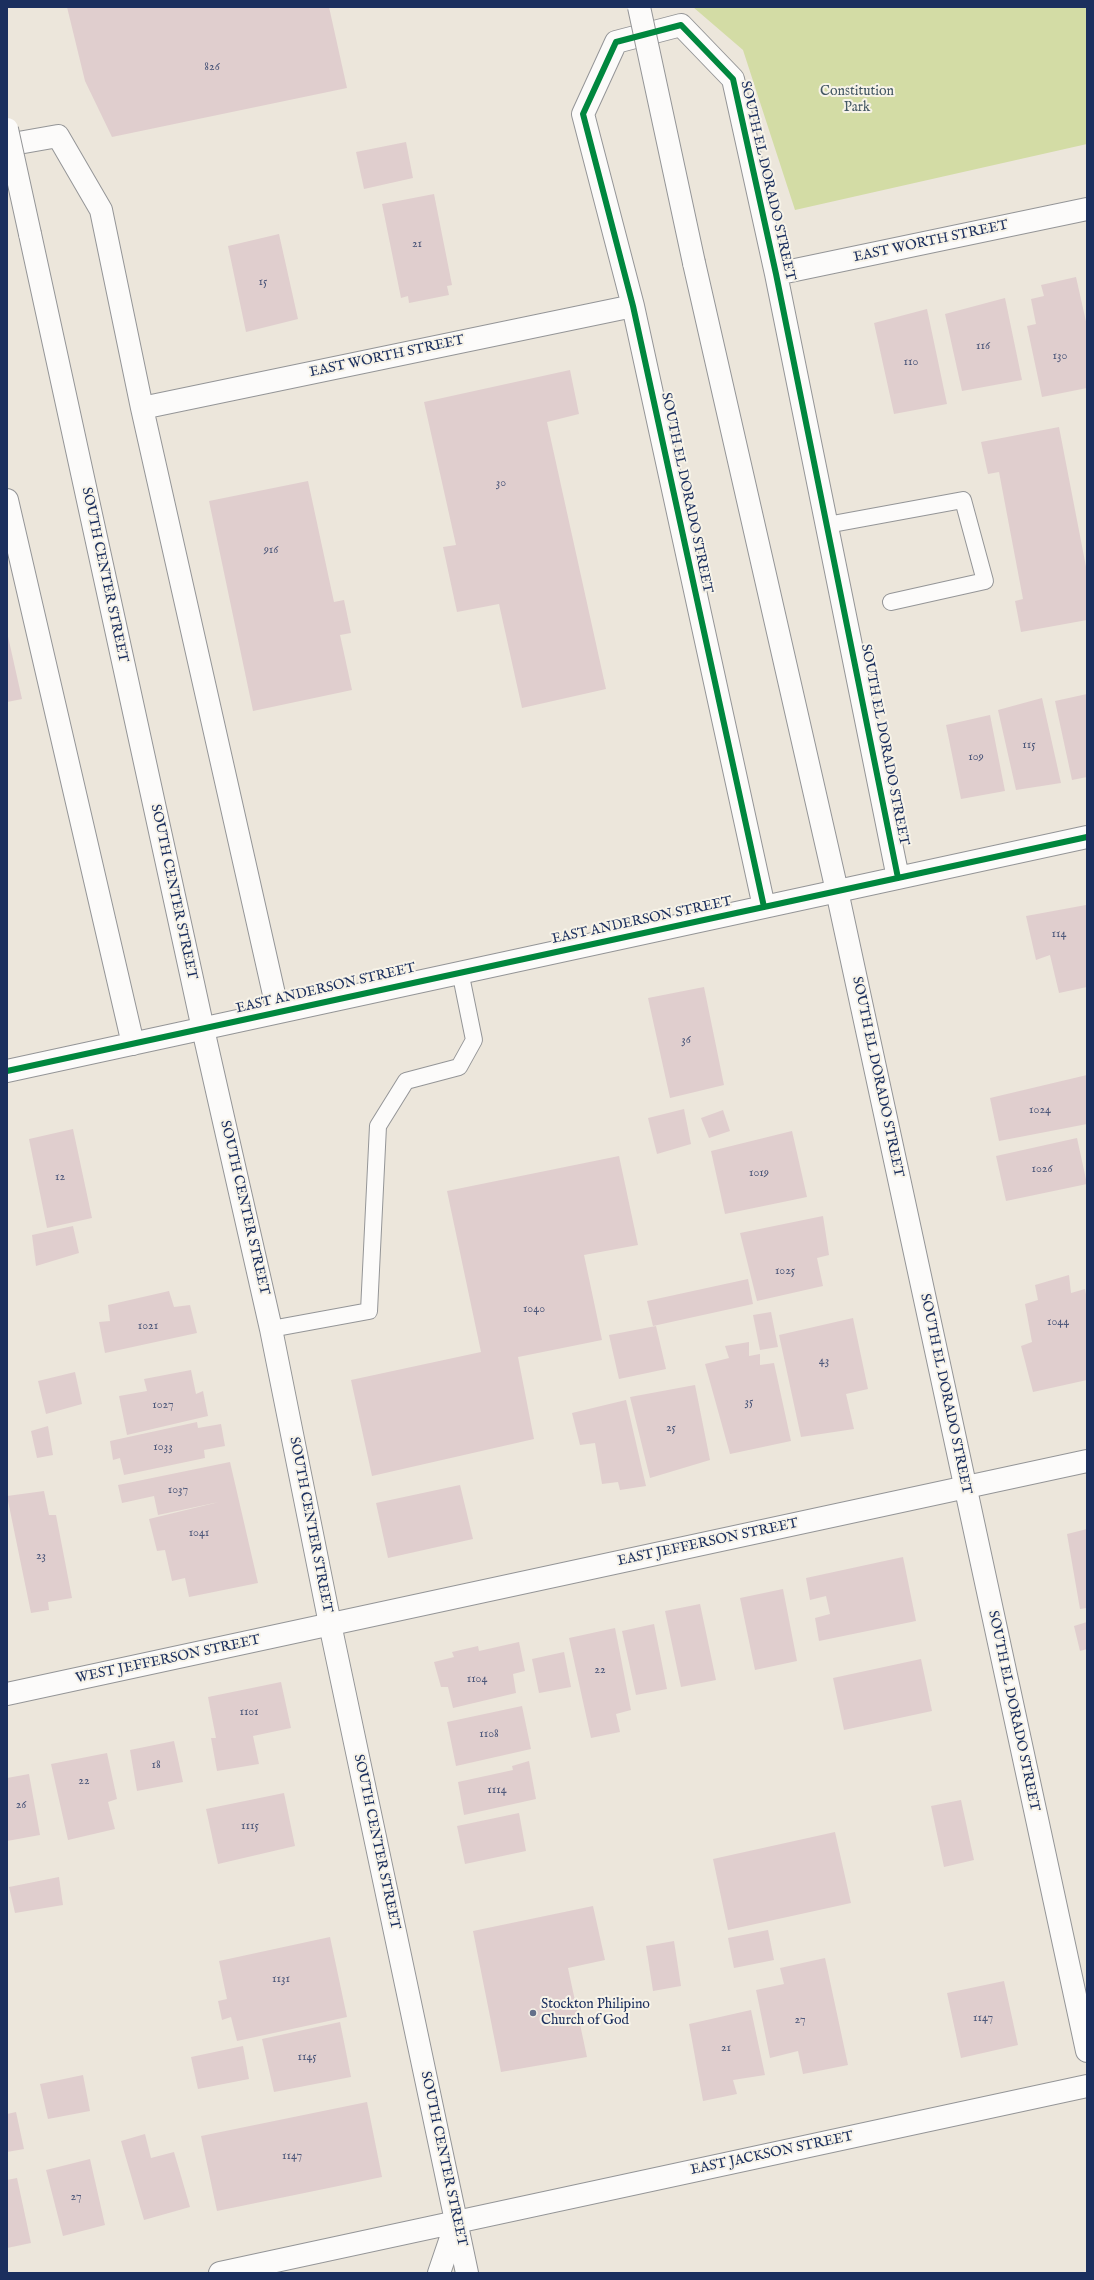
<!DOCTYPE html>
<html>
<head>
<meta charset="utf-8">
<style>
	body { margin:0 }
	#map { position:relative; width:1094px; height:2280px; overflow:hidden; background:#ece6db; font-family:"IM FELL English",serif }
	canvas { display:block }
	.frame { position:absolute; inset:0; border:8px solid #1b2f5e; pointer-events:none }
</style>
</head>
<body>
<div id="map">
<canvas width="1094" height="2280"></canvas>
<div class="frame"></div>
</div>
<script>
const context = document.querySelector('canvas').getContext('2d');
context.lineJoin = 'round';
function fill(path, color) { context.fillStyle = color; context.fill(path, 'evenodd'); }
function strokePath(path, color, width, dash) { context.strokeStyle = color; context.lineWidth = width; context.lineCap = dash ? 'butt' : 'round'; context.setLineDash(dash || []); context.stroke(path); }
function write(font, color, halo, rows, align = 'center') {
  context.font = font + ' "IM FELL English",serif'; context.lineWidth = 4; context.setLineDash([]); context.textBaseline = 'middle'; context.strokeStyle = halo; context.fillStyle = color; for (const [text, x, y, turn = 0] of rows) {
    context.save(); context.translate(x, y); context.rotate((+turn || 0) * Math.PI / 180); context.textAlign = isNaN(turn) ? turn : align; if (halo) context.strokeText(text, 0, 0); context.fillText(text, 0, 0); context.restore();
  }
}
fill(new Path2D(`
	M693,7H1087V144L795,210L743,50Z`), '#d3dca5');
fill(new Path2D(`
	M67,7H329L347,88L112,137L85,81Z
	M406,142L413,178L364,189L356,152Z
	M434,194L452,285L447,286L449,295L409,303L408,296L401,298L382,204Z
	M279,234L298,319L246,332L228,246Z
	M1076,277L1087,326V388L1042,397L1027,326L1036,324L1031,299L1044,296L1041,285Z
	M1005,298L1022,380L962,391L945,314Z
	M927,309L947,404L894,414L874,323Z
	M570,370L579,414L547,422L606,689L522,708L499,604L457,612L443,547L456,545L424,402Z
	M1059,427L1087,572V620L1021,632L1015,601L1023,599L999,472L988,474L981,442Z
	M308,481L334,602L344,600L351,633L340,635L352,690L253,711L209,501Z
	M7,632L22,699L7,702Z
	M1087,694V777L1072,780L1055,701Z
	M1042,698L1061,783L1016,790L998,710Z
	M990,715L1005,791L961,799L946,725Z
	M1086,905L1087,987L1059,993L1050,955L1036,960L1026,916Z
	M704,987L724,1085L670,1098L648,998Z
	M1087,1075V1124L999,1141L990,1098Z
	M684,1109L691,1144L657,1154L648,1118Z
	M723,1110L730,1131L709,1138L701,1118Z
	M73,1129L92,1218L47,1228L29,1139Z
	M792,1131L807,1197L725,1214L711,1151Z
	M1077,1138L1087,1184L1006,1201L996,1156Z
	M619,1156L638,1245L584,1255L602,1340L518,1357L534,1439L372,1476L351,1380L481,1352L447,1191Z
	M823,1216L829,1255L817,1258L823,1286L757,1301L740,1233Z
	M73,1226L79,1253L36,1266L32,1235Z
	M1069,1275L1071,1293L1085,1289L1087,1300V1380L1033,1392L1021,1346L1032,1342L1025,1304L1038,1300L1035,1285Z
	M748,1279L753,1304L653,1326L647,1301Z
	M169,1291L174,1307L190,1305L197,1333L105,1353L99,1322L110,1321L108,1305Z
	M771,1312L778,1347L760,1350L753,1315Z
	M853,1318L868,1389L846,1394L854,1429L801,1437L779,1335Z
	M656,1326L666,1369L619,1379L609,1335Z
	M749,1342V1356L760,1354V1365L774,1363L791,1441L730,1454L705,1364L729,1358L725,1346Z
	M191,1370L196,1394L203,1391L208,1416L127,1435L119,1396L147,1391L144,1379Z
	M75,1372L82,1404L46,1414L38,1381Z
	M695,1385L710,1460L650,1478L630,1397Z
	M626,1400L646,1486L620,1490L618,1482L602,1484L595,1443L580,1445L572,1413Z
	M197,1422L198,1428L221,1424L225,1446L204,1450L205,1458L124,1475L120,1458L113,1460L110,1441Z
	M48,1426L53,1455L37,1458L31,1431Z
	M230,1462L258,1583L189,1597L185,1578L172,1581L165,1550L157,1551L149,1519L219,1502L158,1515L154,1496L122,1503L118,1485Z
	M460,1485L473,1539L388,1558L376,1503Z
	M44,1491L49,1515H56L72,1598L48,1602L49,1610L31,1613L7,1496Z
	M1087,1529V1608L1080,1609L1067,1534Z
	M903,1557L916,1621L819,1641L815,1618L830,1614L826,1596L810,1600L806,1578Z
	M783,1589L797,1661L755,1670L740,1598Z
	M700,1604L716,1680L681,1687L665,1611Z
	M1087,1622V1649L1080,1651L1074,1626Z
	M654,1624L667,1689L636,1695L622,1631Z
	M615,1628L631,1710L616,1714L620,1732L591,1738L569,1638Z
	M519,1642L525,1671L513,1674L516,1693L453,1708L448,1687H441L434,1662L454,1657L452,1652L478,1646L479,1651Z
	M564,1652L571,1687L539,1693L532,1659Z
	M921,1659L932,1711L844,1730L833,1678Z
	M281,1682L291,1728L253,1736L259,1764L217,1771L211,1738H216L208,1697Z
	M522,1706L531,1749L456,1766L447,1722Z
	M174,1741L183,1782L137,1791L130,1750Z
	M107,1753L117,1799L108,1802L115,1829L68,1840L51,1764Z
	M529,1761L536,1799L464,1815L458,1782L513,1770L512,1766Z
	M29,1774L40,1835L7,1841V1778Z
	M284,1793L295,1846L218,1864L206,1809Z
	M961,1800L974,1860L944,1867L931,1806Z
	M519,1813L526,1851L465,1864L457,1826Z
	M835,1832L851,1903L728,1930L713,1859Z
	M59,1877L63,1905L15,1913L9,1887Z
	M593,1906L605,1960L568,1968L587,2057L501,2072L473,1931Z
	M768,1930L774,1960L734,1968L728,1938Z
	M330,1937L347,2017L237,2041L231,2017L222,2020L218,2001L227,1999L219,1961Z
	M674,1941L681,1986L653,1991L646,1946Z
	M825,1958L848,2065L803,2074L798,2051L770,2058L756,1990L784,1984L780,1968Z
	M1004,1981L1018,2045L961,2058L947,1993Z
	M751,2010L765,2075L733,2080L737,2094L703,2101L689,2024Z
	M340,2022L351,2077L274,2092L262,2039Z
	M243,2046L249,2079L198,2089L191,2057Z
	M83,2075L90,2111L48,2119L40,2084Z
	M367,2102L382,2177L217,2211L201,2136Z
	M16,2112L24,2149L7,2152V2114Z
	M145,2134L151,2158L174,2152L190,2207L144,2220L121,2141Z
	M90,2159L105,2225L63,2236L46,2170Z
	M17,2178L31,2243L7,2248V2180Z`), '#e0cece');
const lane = new Path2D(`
	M827,525L963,500L985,581L891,602
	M271,1329L369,1311L378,1126L406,1081L459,1067L474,1040L460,971`);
const street = new Path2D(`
	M7,145L58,136L101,210L142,408L278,1012
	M776,274L1087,209
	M142,408L633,306
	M7,500L133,1044
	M764,907L633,306L583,114L616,42L681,25L733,79L776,274L898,878
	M7,1071L1087,837
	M7,1694L1087,1461
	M220,2273L1087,2086
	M439,2273L456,2223`);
const secondary = new Path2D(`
	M30,234L203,1029L271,1329L330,1624L467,2273
	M694,263L837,891L1087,2051`);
strokePath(lane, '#949597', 18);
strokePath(street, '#949597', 24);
strokePath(secondary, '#949597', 24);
strokePath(lane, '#fcfbfa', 16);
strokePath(street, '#fcfbfa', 22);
strokePath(secondary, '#fcfbfa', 22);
const secondaryBridge = new Path2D(`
	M639,7L694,263
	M7,129L30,234`);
strokePath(secondaryBridge, '#949597', 24, []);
strokePath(secondaryBridge, '#fcfbfa', 22);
strokePath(new Path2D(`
	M764,907L633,306L583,114L616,42L681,25L733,79L776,274L898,878
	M7,1071L1087,837`), '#00873e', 6);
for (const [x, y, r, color] of [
	[533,2013,4,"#646f8a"]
]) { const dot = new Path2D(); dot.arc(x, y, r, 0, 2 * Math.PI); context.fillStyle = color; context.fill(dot); strokePath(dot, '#f7f3e8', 1.5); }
write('12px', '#4c577a', null, [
	["826",212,68],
	["21",417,245],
	["15",263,283],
	["116",983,347],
	["130",1060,357],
	["110",911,363],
	["30",501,484],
	["916",271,551],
	["115",1029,746],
	["109",976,758],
	["114",1059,935],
	["36",686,1041],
	["1024",1040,1111],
	["1026",1042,1170],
	["1019",759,1174],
	["12",60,1178],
	["1025",785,1272],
	["1040",534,1310],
	["1044",1058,1323],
	["1021",148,1327],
	["43",824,1362],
	["35",749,1403],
	["1027",163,1406],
	["25",671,1429],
	["1033",163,1448],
	["1037",178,1491],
	["1041",199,1534],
	["23",41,1557],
	["22",600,1671],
	["1104",477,1680],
	["1101",249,1713],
	["1108",489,1735],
	["18",156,1766],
	["22",84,1782],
	["1114",497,1791],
	["26",21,1806],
	["1115",250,1827],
	["1131",281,1980],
	["1147",983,2019],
	["27",800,2021],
	["21",726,2049],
	["1145",307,2058],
	["1147",292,2157],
	["27",76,2198]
]);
write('14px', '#445864', '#f7f3e8', [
	["Constitution",857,92],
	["Park",857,108]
]);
write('14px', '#1b2f5e', '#f7f3e8', [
	["SOUTH EL DORADO STREET",767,181,77],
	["EAST WORTH STREET",931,242,-12],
	["EAST WORTH STREET",387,357,-12],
	["SOUTH EL DORADO STREET",686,493,78],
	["SOUTH CENTER STREET",104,575,78],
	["SOUTH EL DORADO STREET",884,745,79],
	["SOUTH CENTER STREET",173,892,78],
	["EAST ANDERSON STREET",642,921,-12],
	["EAST ANDERSON STREET",326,989,-13],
	["SOUTH EL DORADO STREET",877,1077,78],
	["SOUTH CENTER STREET",244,1208,77],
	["SOUTH EL DORADO STREET",945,1394,78],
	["SOUTH CENTER STREET",310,1525,79],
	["EAST JEFFERSON STREET",708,1543,-12],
	["WEST JEFFERSON STREET",168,1660,-12],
	["SOUTH EL DORADO STREET",1013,1711,78],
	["SOUTH CENTER STREET",376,1842,78],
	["EAST JACKSON STREET",772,2154,-12],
	["SOUTH CENTER STREET",443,2159,78]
]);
write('14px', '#1b2f5e', '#f7f3e8', [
	["Stockton Philipino",541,2005],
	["Church of God",541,2021]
], 'left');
</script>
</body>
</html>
